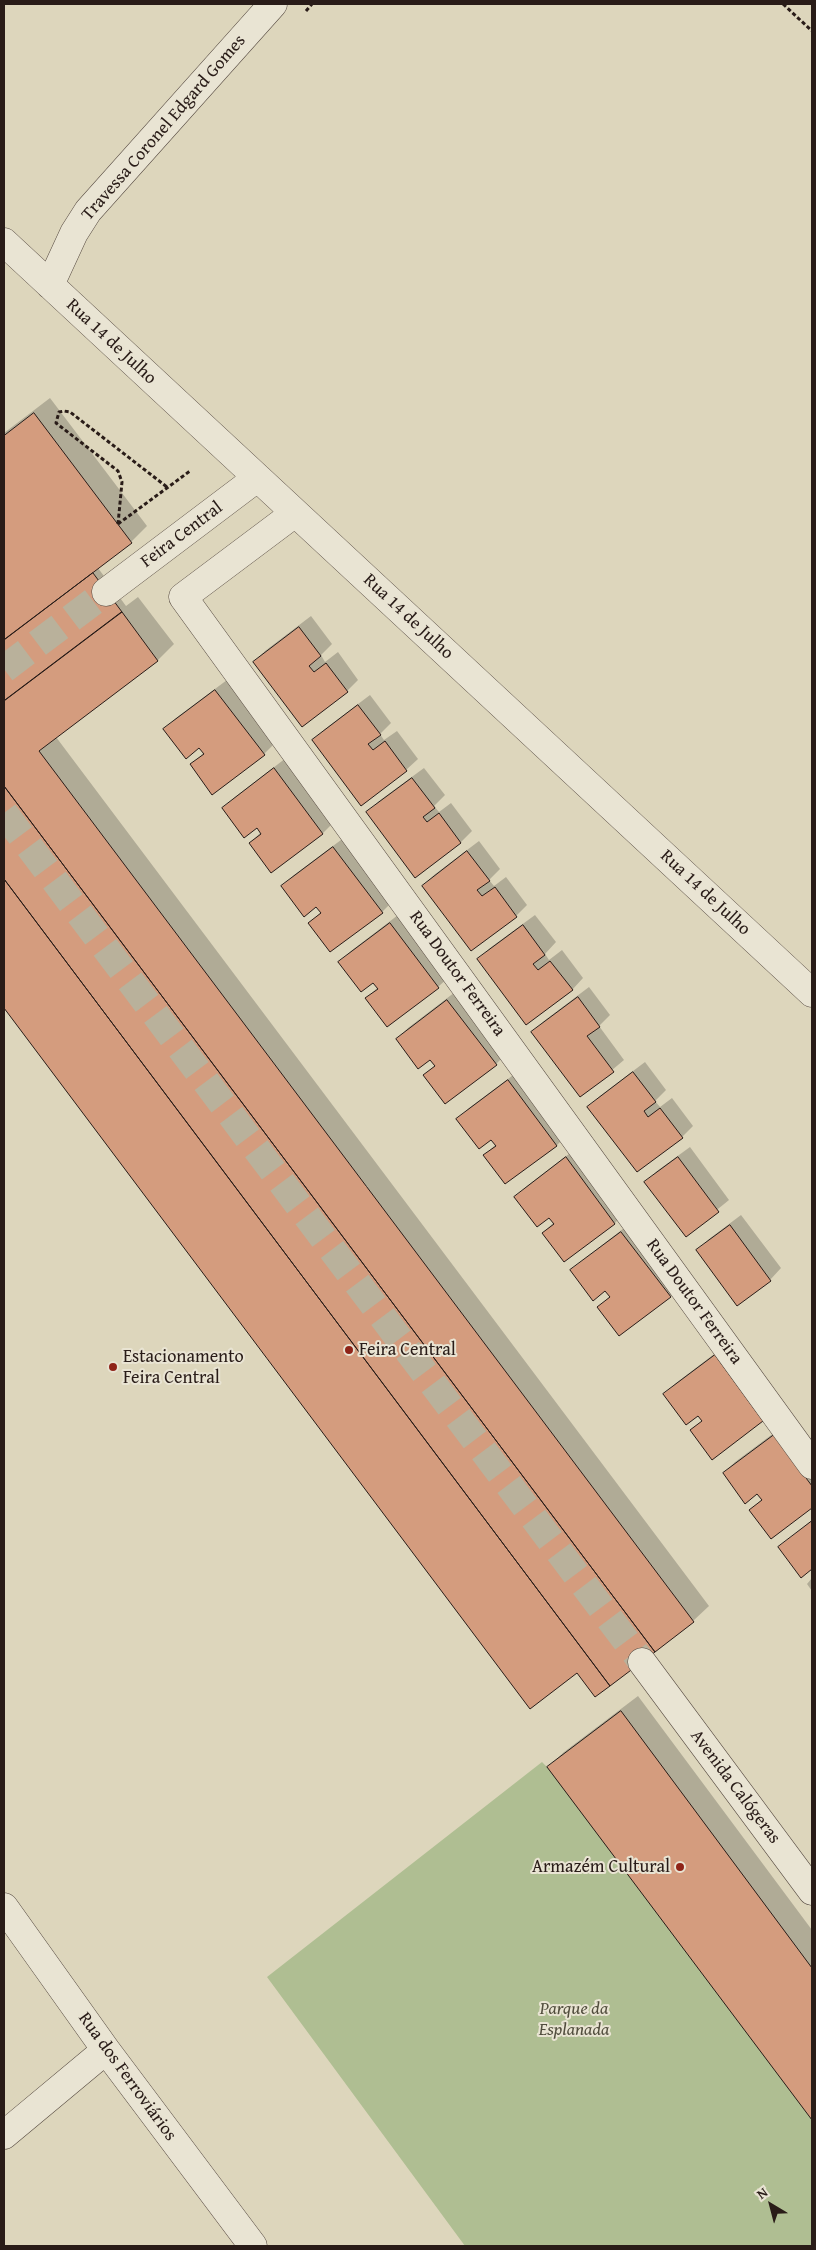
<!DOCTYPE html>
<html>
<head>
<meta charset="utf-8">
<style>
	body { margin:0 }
	#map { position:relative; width:816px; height:2250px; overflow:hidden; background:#ddd6bc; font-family:"Gentium Book Plus",serif }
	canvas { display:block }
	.frame { position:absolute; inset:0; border:5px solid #291c18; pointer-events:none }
	.north { position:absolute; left:746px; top:2180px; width:50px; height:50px; -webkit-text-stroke:4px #e9e4d3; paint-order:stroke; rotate:323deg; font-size:14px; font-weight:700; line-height:20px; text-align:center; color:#291c18 }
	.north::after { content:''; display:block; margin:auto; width:18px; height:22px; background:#291c18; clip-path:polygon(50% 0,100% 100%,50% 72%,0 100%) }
</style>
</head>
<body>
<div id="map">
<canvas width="816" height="2250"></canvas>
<div class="frame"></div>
<div class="north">N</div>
</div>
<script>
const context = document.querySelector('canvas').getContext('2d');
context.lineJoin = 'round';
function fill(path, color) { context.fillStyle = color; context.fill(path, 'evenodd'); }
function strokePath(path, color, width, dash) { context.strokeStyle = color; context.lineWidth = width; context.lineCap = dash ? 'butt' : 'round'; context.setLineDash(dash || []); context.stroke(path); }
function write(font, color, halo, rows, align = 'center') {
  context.font = font + ' "Gentium Book Plus",serif'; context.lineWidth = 4; context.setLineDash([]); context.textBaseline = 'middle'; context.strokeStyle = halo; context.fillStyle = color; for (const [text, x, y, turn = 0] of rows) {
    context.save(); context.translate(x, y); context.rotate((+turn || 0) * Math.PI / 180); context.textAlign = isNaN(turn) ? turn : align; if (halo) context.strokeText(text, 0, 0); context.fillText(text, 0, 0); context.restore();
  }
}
fill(new Path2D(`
	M621,1711L812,1968V2246H465L267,1977L542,1762L547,1767Z`), '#afbe92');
fill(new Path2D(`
	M50,398L147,526L131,542L98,568L126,606L138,597L174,644L158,660L56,737L709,1606L693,1621L577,1672L531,1707L4,1006V433Z
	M311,616L332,644L321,655L325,662L338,652L358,680L347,691L302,725L254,662L265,651Z
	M227,680L275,743L264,754L192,765L204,752L200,747L165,729L176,718Z
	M370,695L391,723L380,734L384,740L397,731L418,759L406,770L313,740L325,729Z
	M286,758L334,822L323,833L271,871L250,843L261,832L257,826L223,808L235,797Z
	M424,768L445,795L434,806L439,812L451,803L472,831L461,842L416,876L368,812L379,801Z
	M345,837L393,901L382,912L310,923L321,912L316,905L283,886L294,875Z
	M479,841L500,869L489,880L494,886L506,877L527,905L516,916L471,949L423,886L434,875Z
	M402,912L450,976L438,987L387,1025L367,998L378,987L373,981L340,962L351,951Z
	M535,915L556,942L545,954L549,960L562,950L583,978L572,990L479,959L490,948Z
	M589,987L610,1015L599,1026L624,1060L581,1096L533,1032L544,1021Z
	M459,989L507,1053L496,1064L425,1075L436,1064L431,1058L397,1039L408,1028Z
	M645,1062L666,1090L655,1101L660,1107L672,1098L693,1126L682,1137L589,1107L600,1096Z
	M520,1070L568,1134L557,1145L505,1183L485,1155L496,1144L491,1138L458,1119L469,1108Z
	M578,1147L626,1211L615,1223L564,1261L543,1233L554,1222L550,1216L516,1197L527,1186Z
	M690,1147L729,1200L686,1235L646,1182L657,1171Z
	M741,1215L781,1268L770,1280L737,1304L697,1251L709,1239Z
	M633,1221L681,1285L670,1296L599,1307L610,1296L605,1290L571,1271L583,1260Z
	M726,1345L763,1420L713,1458L692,1430L703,1420L698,1414L665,1394L676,1383Z
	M786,1424L812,1460V1506L772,1537L751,1510L762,1499L758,1493L724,1473L735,1462Z
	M812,1520V1567L801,1576L779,1547Z
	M812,1578V1591L807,1584Z
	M638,1696L812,1930V2118L548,1767L564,1752Z`), '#0003');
const building = new Path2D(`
	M34,413L132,543L4,640V436Z
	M93,573L122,612L4,701V640Z
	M122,612L158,661L39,751L694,1622L655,1652L4,786V701Z
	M299,627L321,656L309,666L314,672L326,663L348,692L302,727L253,662Z
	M215,690L265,755L212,795L190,764L204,754L199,748L186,759L163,729Z
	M358,705L381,735L368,744L373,750L385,741L407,771L361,806L312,740Z
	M274,768L323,834L271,873L249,843L261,834L257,828L244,838L222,808Z
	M412,778L435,808L423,817L427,822L439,813L461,843L415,878L366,812Z
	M4,786L655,1652L610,1686L4,879Z
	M333,847L383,913L330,952L308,923L321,913L316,907L304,917L281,886Z
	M467,851L490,881L477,890L482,896L495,887L517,917L471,951L422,886Z
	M4,879L610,1686L595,1697L577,1673L530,1709L4,1008Z
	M390,923L439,988L387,1027L365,998L378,989L373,983L361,992L338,962Z
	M523,925L545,955L533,964L538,970L550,961L573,990L526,1025L477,959Z
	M578,997L600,1027L587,1036L614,1072L580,1097L531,1032Z
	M447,1000L497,1065L445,1104L423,1075L435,1066L430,1060L418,1069L396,1039Z
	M633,1072L656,1102L644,1111L648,1117L660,1108L683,1138L637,1172L587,1107Z
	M508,1080L557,1146L505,1184L483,1155L496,1146L491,1140L479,1149L456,1119Z
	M566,1157L615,1224L564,1262L542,1233L554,1224L549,1218L537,1227L514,1197Z
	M678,1157L719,1212L686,1237L644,1182Z
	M730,1225L771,1281L737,1306L696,1250Z
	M621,1232L671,1297L619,1336L597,1307L610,1297L605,1291L593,1301L570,1270Z
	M715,1355L763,1421L712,1460L690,1430L702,1421L698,1416L686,1425L663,1394Z
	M774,1435L812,1486V1508L771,1539L749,1510L762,1500L757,1494L745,1504L723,1473Z
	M812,1521V1569L801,1578L778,1547Z
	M621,1711L812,1968V2120L547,1767Z`);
fill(building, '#d49c7e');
strokePath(building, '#291c18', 1);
strokePath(new Path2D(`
	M4,669L106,592
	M4,813L642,1662`), '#b9b19b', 28, [28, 14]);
const minor = new Path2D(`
	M4,242L812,993
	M50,285L74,233L88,211L273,4
	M295,513L183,597L812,1465
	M106,592L257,478
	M642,1662L812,1891
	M4,1907L106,2050L253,2246
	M4,2135L106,2050`);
strokePath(minor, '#564a41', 29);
strokePath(new Path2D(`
	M783,4L812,31
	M306,11L312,4
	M118,524L122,482L118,471L56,423L59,412L64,411L70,412L167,487
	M118,524L190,471`), '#291c18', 3, [4, 2.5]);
strokePath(minor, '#e9e4d3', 28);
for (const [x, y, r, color] of [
	[349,1350,5,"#8f2418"],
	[113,1367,5,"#8f2418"],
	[680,1867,5,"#8f2418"]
]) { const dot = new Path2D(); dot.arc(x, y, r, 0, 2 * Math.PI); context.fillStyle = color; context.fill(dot); strokePath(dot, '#e9e4d3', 2); }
write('18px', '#291c18', '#e9e4d3', [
	["Travessa Coronel Edgard Gomes",164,128,-49],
	["Rua 14 de Julho",111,342,43],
	["Feira Central",182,535,-37],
	["Rua 14 de Julho",408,617,43],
	["Rua 14 de Julho",705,893,43],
	["Rua Doutor Ferreira",457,974,54],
	["Rua Doutor Ferreira",694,1302,54],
	["Avenida Calógeras",735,1787,53],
	["Rua dos Ferroviários",127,2077,54]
]);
write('18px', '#291c18', '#e9e4d3', [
	["Feira Central",359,1350],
	["Estacionamento",123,1357],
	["Feira Central",123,1378],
	["Armazém Cultural",670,1867,"right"]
], 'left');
write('italic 18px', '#514d3d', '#e9e4d3', [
	["Parque da",574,2009],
	["Esplanada",574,2030]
]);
</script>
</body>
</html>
